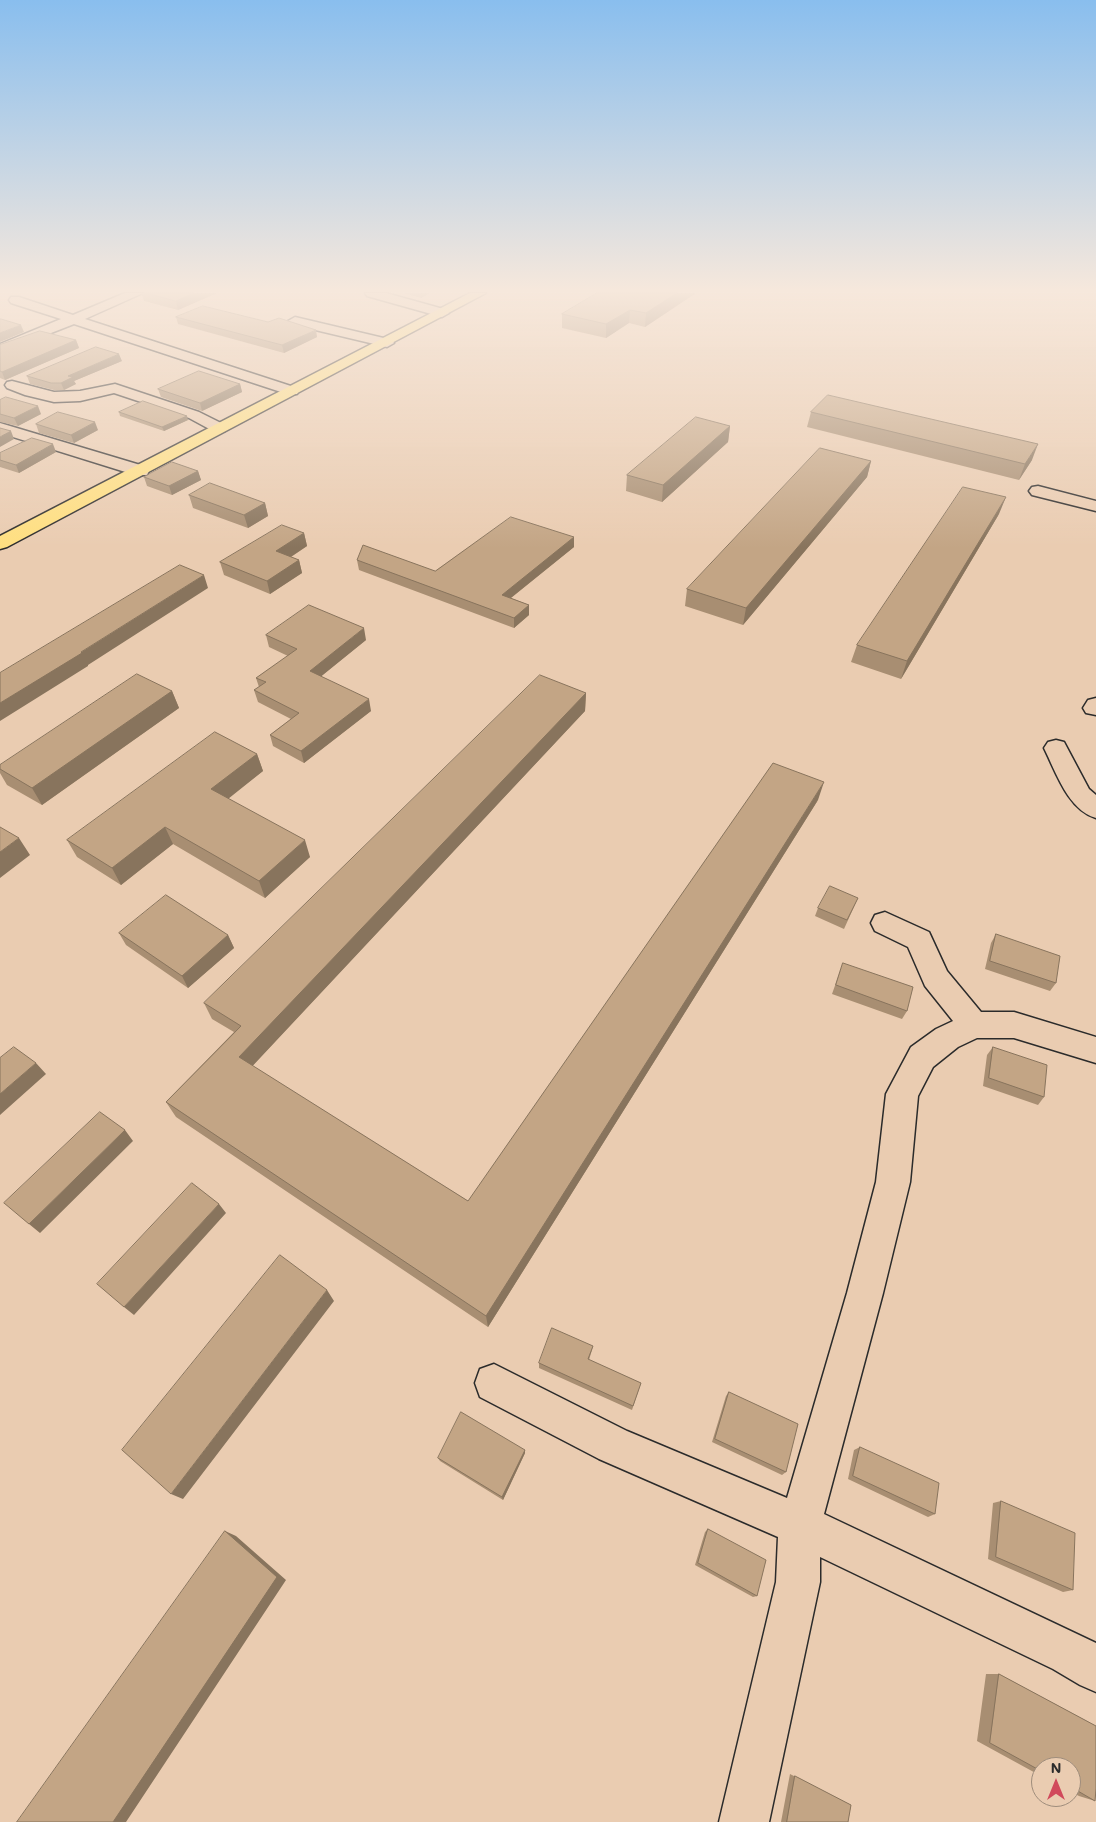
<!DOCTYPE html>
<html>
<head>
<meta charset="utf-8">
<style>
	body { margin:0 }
	#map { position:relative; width:1096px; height:1822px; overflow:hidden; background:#eaccb1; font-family:Mali,sans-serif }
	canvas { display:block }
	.north { position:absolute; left:1031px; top:1757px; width:50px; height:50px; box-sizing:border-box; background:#eaccb1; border:1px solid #9e8c7b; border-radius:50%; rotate:0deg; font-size:14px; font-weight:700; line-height:20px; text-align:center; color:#2b2b2b }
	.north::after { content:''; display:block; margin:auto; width:18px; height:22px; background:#d1495b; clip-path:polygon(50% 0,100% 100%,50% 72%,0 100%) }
</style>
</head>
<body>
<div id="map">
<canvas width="1096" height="1822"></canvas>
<div class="north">N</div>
</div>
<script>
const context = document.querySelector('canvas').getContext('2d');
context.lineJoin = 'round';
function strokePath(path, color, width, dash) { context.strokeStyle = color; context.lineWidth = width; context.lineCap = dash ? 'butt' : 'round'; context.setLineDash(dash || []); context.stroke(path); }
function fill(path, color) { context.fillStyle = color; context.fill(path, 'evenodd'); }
const minor = new Path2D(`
	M125,293H143L85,319L297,388L299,391L297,394H287L74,324L0,353V344L61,319L11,303L9,300L11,297H19L73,315Z
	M365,293H386L447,310L449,313L442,317L367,296Z
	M295,317L392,340L394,343L387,347L290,324L288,321Z
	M12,381L54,392L80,391L115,384L199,412L225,425L227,428L225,431H213L189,418L114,393L80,401L54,402L25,395L7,388L5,385L7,382Z
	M0,423L147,467L149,471L147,475H135L0,433Z
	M1038,486L1096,501V511L1032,495L1029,491L1032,487Z
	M1096,698V715L1086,713L1083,708L1088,700Z
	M1056,740L1064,742L1089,789L1096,795V818C1068,810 1056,772 1044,748L1048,742Z
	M885,912L929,932L947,971L981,1012H1014L1096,1037V1063L1014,1038H977L958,1047L933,1067L918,1096L910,1182L883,1293L824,1514L1096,1643V1692L1080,1685L1053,1669L820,1557V1582L769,1822H719L776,1582L778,1537L599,1459L480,1397L475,1383L480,1369L494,1364L627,1431L787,1498L847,1293L876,1182L886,1094L911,1047L936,1029L953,1021L925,986L908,947L875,931L871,923L875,915Z`);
const major = new Path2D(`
	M470,293H486L7,547L0,549V536Z`);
strokePath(minor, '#2b2b2b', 3);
strokePath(major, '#2b2b2b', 3);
fill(minor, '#eaccb1');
fill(major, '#ffdf80');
fill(new Path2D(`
	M141,293H217L178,310L144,301Z
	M403,293H430L421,298Z
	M696,293L645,327L629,323L606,338L562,328V314Z
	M176,317L317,337L284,353L178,324Z
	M76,340L79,348L5,380L0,378V345Z
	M122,361L74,381L76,384L64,390H54L30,384L27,376Z
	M240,384L242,392L202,411L161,397L158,389Z
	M0,400L41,414L18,426L0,422Z
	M119,412L188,420L164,431L120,416Z
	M811,412L1032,460L1019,480L807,427Z
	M36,424L98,430L74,443L39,433Z
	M730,426L728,442L662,502L626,491L627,475Z
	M56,452L19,473L0,467V453Z
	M871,461L867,477L743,625L685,606L687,589Z
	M198,471L201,480L172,495L147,486L144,477Z
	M189,495L265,503L268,516L248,528L193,508Z
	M999,514L901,679L851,662L857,645Z
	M304,533L307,546L291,557L299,560L302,573L270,594L224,575L220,562Z
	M574,537V547L511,598L529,605V615L514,628L359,570L357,560L435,571Z
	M266,635L366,640L321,676L371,711L304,763L273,746L270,735L291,719L258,702L254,690L259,687L256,678L288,656L269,647Z
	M172,691L179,708L42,805L7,785L0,773V765Z
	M586,693L585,711L252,1066L468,1201L818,800L488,1327L176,1117L166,1102L234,1032L212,1019L204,1003Z
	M257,754L263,771L228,798L310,857L265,898L173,844L121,885L77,857L67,840Z
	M858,898L844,929L815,916L818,908Z
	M119,933L228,935L234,948L188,988L126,945Z
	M996,934L1056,983L1050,991L985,969L991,943Z
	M843,963L907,1011L902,1019L832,994Z
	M993,1047L1044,1097L1038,1105L983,1086L987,1055Z
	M593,1346L592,1350L589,1360L641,1383L632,1410L539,1368V1363Z
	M729,1392L786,1472L782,1475L712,1442L726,1396Z
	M860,1447L935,1514L928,1517L848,1479L854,1450Z
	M525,1450V1453L503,1500L440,1461L438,1458Z
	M1001,1501L1073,1590L1063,1592L988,1559L993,1503Z
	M708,1529L757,1596L753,1597L695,1565L705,1532Z
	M986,1674H999L1096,1726V1789L1095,1801L1079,1796L1071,1792V1767H1041V1776L977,1741Z
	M790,1774L851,1805L848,1822H781Z`), '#a88e72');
fill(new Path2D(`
	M194,293H217L178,310L176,301Z
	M421,293H430L421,298Z
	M677,293H696L645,327L646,313Z
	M630,310L629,323L606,338V324Z
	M21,325L24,332L0,342V333Z
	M316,330L317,337L284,353L282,345Z
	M76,340L79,348L5,380L2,372Z
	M119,354L122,361L74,381L76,384L64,390L61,383L68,376Z
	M240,384L242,392L202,411L200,403Z
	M38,406L41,414L18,426L14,418Z
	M187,416L188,420L164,431L162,427Z
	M95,422L98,430L74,443L71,435Z
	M730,426L728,442L662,502L663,485Z
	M11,431L14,439L0,447V437Z
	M53,444L56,452L19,473L16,465Z
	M1038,444L1032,460L1019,480L1025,464Z
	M871,461L867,477L743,625L746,608Z
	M198,471L201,480L172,495L169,486Z
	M1006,497L999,514L901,679L907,661Z
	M265,503L268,516L248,528L244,515Z
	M304,533L307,546L280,564L276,551Z
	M574,537V547L502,605V595Z
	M299,560L302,573L270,594L267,581Z
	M204,575L208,588L88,665V666L0,721V703Z
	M529,605V615L514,628V618Z
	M364,628L366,640L313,683L310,671Z
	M172,691L179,708L42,805L32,788Z
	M586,693L585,711L246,1073L239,1057Z
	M369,699L371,711L304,763L301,751Z
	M257,754L263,771L218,807L211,789Z
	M824,782L818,800L488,1327L486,1316Z
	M165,827L173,844L121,885L112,868Z
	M19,838L30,855L0,878V852Z
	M305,840L310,857L265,898L259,881Z
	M228,935L234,948L188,988L182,976Z
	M36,1063L46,1074L0,1115V1094Z
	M125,1130L133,1141L40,1233L29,1224Z
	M219,1204L226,1213L134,1315L124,1307Z
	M327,1290L334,1301L183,1499L171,1494Z
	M525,1450V1453L503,1500L502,1497Z
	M225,1531L236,1536L286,1580L126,1822H113Z`), '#88745d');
const building = new Path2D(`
	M146,293H194L176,301Z
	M597,293H677L646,313L630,310L606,324L562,314Z
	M203,306L268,322L279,318L316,330L282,345L176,317Z
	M0,319H1L21,325L0,333Z
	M40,331L76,340L2,372L0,371V345Z
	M96,347L119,354L68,376L73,377L61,383H51L27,376Z
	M199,371L240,384L200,403L158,389Z
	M828,395L1038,444L1025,464L811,412Z
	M6,397L38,406L14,418L0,414V400Z
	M143,401L187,416L162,427L119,412Z
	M58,412L95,422L71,435L36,424Z
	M696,417L730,426L663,485L627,475Z
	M0,428L11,431L0,437Z
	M32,438L53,444L16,465L0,460V453Z
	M820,448L871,461L746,608L687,589Z
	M172,462L198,471L169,486L144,477Z
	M210,483L265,503L244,515L189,495Z
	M963,487L1006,497L907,661L857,645Z
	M511,517L574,537L502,595L529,605L514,618L357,560L363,545L435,571Z
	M282,525L304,533L276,551L299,560L267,581L220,562Z
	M180,565L204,575L81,652L82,653L0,703V673Z
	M309,605L364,628L310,671L369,699L301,751L270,735L299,713L254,690L266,682L256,678L297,649L266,635Z
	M137,674L172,691L32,788L0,769V765Z
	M540,675L586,693L239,1057L468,1201L773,763L824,782L486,1316L166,1102L241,1026L204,1003Z
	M215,732L257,754L211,789L305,840L259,881L165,827L112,868L67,840Z
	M0,827L19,838L0,852Z
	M830,886L858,898L847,920L818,908Z
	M166,895L228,935L182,976L119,933Z
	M996,934L1060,956L1056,983L990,961Z
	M843,963L913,987L907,1011L836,985Z
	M14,1047L36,1063L0,1094V1058Z
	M993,1047L1047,1065L1044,1097L989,1078Z
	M100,1112L125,1130L29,1224L4,1203Z
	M192,1183L219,1204L124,1307L97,1284Z
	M280,1255L327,1290L171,1494L122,1450Z
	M552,1328L593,1346L588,1359L641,1383L633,1406L539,1363Z
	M729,1392L798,1424L786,1472L715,1439Z
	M461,1412L525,1450L502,1497L438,1458Z
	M860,1447L939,1483L935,1514L853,1476Z
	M1001,1501L1075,1533L1073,1590L996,1557Z
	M708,1529L766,1560L757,1596L698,1563Z
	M225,1531L277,1577L113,1822H17Z
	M999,1674L1096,1726V1789L1095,1801L1071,1787V1767H1041V1771L990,1743Z
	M795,1776L851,1805L848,1822H787Z`);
fill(building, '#c3a585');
strokePath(building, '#88745d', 1);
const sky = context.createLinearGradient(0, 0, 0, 548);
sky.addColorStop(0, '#89beee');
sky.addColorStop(0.53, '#f6e8dc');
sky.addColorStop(1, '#f6e8dc00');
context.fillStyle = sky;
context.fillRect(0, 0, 1096, 548);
</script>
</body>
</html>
